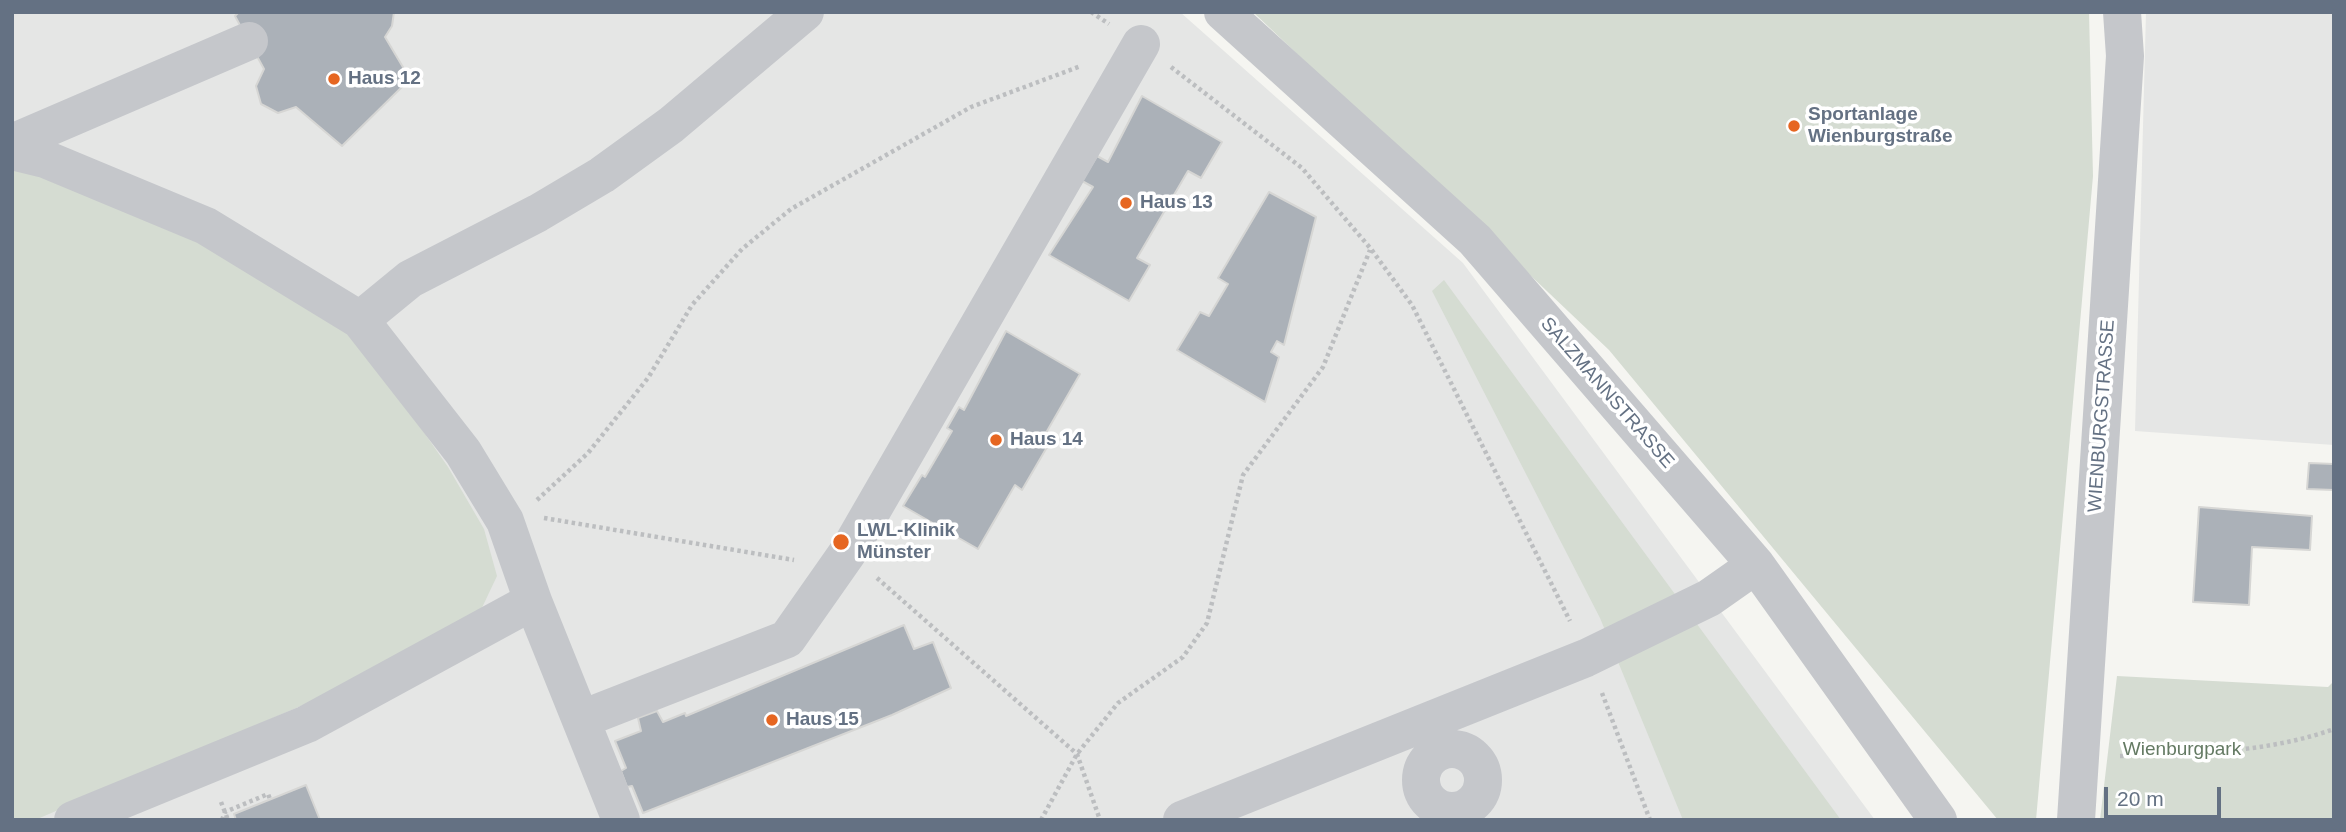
<!DOCTYPE html>
<html>
<head>
<meta charset="utf-8">
<style>
	body { margin:0 }
	#map { position:relative; width:2346px; height:832px; overflow:hidden; background:#f5f5f1; font-family:Arial,sans-serif }
	canvas { display:block }
	.frame { position:absolute; inset:0; border:14px solid #647183; pointer-events:none }
	.scale { position:absolute; left:2104px; top:787px; width:117px; height:32px; box-sizing:border-box; border:4px solid #647183; border-top:0; padding-left:9px; font-size:21px; line-height:24px; white-space:nowrap; color:#647183; -webkit-text-stroke:5px #fff; paint-order:stroke }
</style>
</head>
<body>
<div id="map">
<canvas width="2346" height="832"></canvas>
<div class="frame"></div>
<div class="scale">20 m</div>
</div>
<script>
const context = document.querySelector('canvas').getContext('2d');
context.lineJoin = 'round';
function fill(path, color) { context.fillStyle = color; context.fill(path, 'evenodd'); }
function strokePath(path, color, width, dash) { context.strokeStyle = color; context.lineWidth = width; context.lineCap = dash ? 'butt' : 'round'; context.setLineDash(dash || []); context.stroke(path); }
function write(font, color, halo, rows, align = 'center') {
  context.font = font + ' Arial,sans-serif'; context.lineWidth = 7; context.setLineDash([]); context.textBaseline = 'middle'; context.strokeStyle = halo; context.fillStyle = color; for (const [text, x, y, turn = 0] of rows) {
    context.save(); context.translate(x, y); context.rotate((+turn || 0) * Math.PI / 180); context.textAlign = isNaN(turn) ? turn : align; if (halo) context.strokeText(text, 0, 0); context.fillText(text, 0, 0); context.restore();
  }
}
fill(new Path2D(`
	M12,12H1180L1463,263L1875,820H12Z
	M2146,12H2334V445L2135,431Z`), '#e5e6e5');
fill(new Path2D(`
	M1253,12H2089L2093,176L2036,820H1998L1609,350Z
	M12,161L198,234L352,329L448,467L484,529L497,576L479,614L366,678L35,820H12Z
	M1444,280L1841,820H1683L1600,618L1432,291Z
	M2117,676L2328,687L2334,681V820H2100Z`), '#d5dcd2');
const building = new Path2D(`
	M239,12H394L392,26L385,37L410,79L342,146L296,107L278,113L261,104L256,86L264,69L235,16Z
	M1142,96L1222,142L1201,178L1188,171L1137,258L1150,265L1129,301L1049,255L1093,187L1082,181L1097,156L1108,162Z
	M1269,192L1316,217L1284,345L1277,341L1271,352L1279,357L1265,402L1177,350L1200,312L1209,316L1228,284L1218,278Z
	M1006,331L1080,374L1043,438L1050,442L1022,490L1015,485L978,549L903,506L922,475L925,477L952,431L947,428L959,407L964,410Z
	M2309,463L2334,464V490L2307,489Z
	M2199,507L2312,516L2310,550L2252,547L2249,605L2193,602Z
	M904,625L914,649L933,642L951,688L892,715L643,813L632,786L627,787L621,771L626,768L615,741L641,731L638,718L657,711L663,722L685,713L686,716Z
	M306,785L320,820H236L234,814Z`);
fill(building, '#abb1b8');
strokePath(building, '#d6d6d4', 2);
strokePath(new Path2D(`
	M1091,12L1109,24
	M1171,67L1302,168L1371,249L1412,305L1570,621
	M537,500L588,453L648,378L692,305L742,249L791,209L971,107L1081,66
	M544,518L794,560
	M877,578L1077,754L1100,820
	M1602,693L1650,820
	M2120,756C2190,754 2267,753 2334,729
	M221,802L228,820
	M222,820L225,812L268,794L270,799
	M1041,820L1077,754L1118,703L1183,657L1207,623L1243,475L1323,367L1370,250`), '#bcbec0', 4.5, [3.5, 3.5]);
strokePath(new Path2D(`
	M1223,12L1475,240L1756,565L1938,820
	M12,143L249,41
	M12,151L45,159L206,226L360,320L463,452L505,521L533,601L621,820
	M360,320L410,279L538,213L602,175L671,125L805,12
	M582,719L787,639L848,552L1141,44
	M1421 780a31 31 0 1 1 62 0a31 31 0 1 1-62 0Z
	M73,820L307,724L533,601
	M1182,820L1586,658L1709,598L1756,565
	M2076,820L2125,56L2122,12`), '#c5c7cb', 38);
for (const [x, y, r, color] of [
	[334,79,7,"#e66621"],
	[1794,126,7,"#e66621"],
	[1126,203,7,"#e66621"],
	[996,440,7,"#e66621"],
	[841,542,9,"#e66621"],
	[772,720,7,"#e66621"]
]) { const dot = new Path2D(); dot.arc(x, y, r, 0, 2 * Math.PI); context.fillStyle = color; context.fill(dot); strokePath(dot, '#fff', 2.5); }
write('bold 19px', '#647183', '#fff', [
	["Haus 12",348,79],
	["Sportanlage",1808,115],
	["Wienburgstraße",1808,137],
	["Haus 13",1140,203],
	["Haus 14",1010,440],
	["LWL-Klinik",857,531],
	["Münster",857,553],
	["Haus 15",786,720]
], 'left');
write('19px', '#647183', '#fff', [
	["SALZMANNSTRASSE",1607,393,49],
	["WIENBURGSTRASSE",2102,416,-86]
]);
write('19px', '#647a63', '#fff', [
	["Wienburgpark",2182,750]
]);
</script>
</body>
</html>
